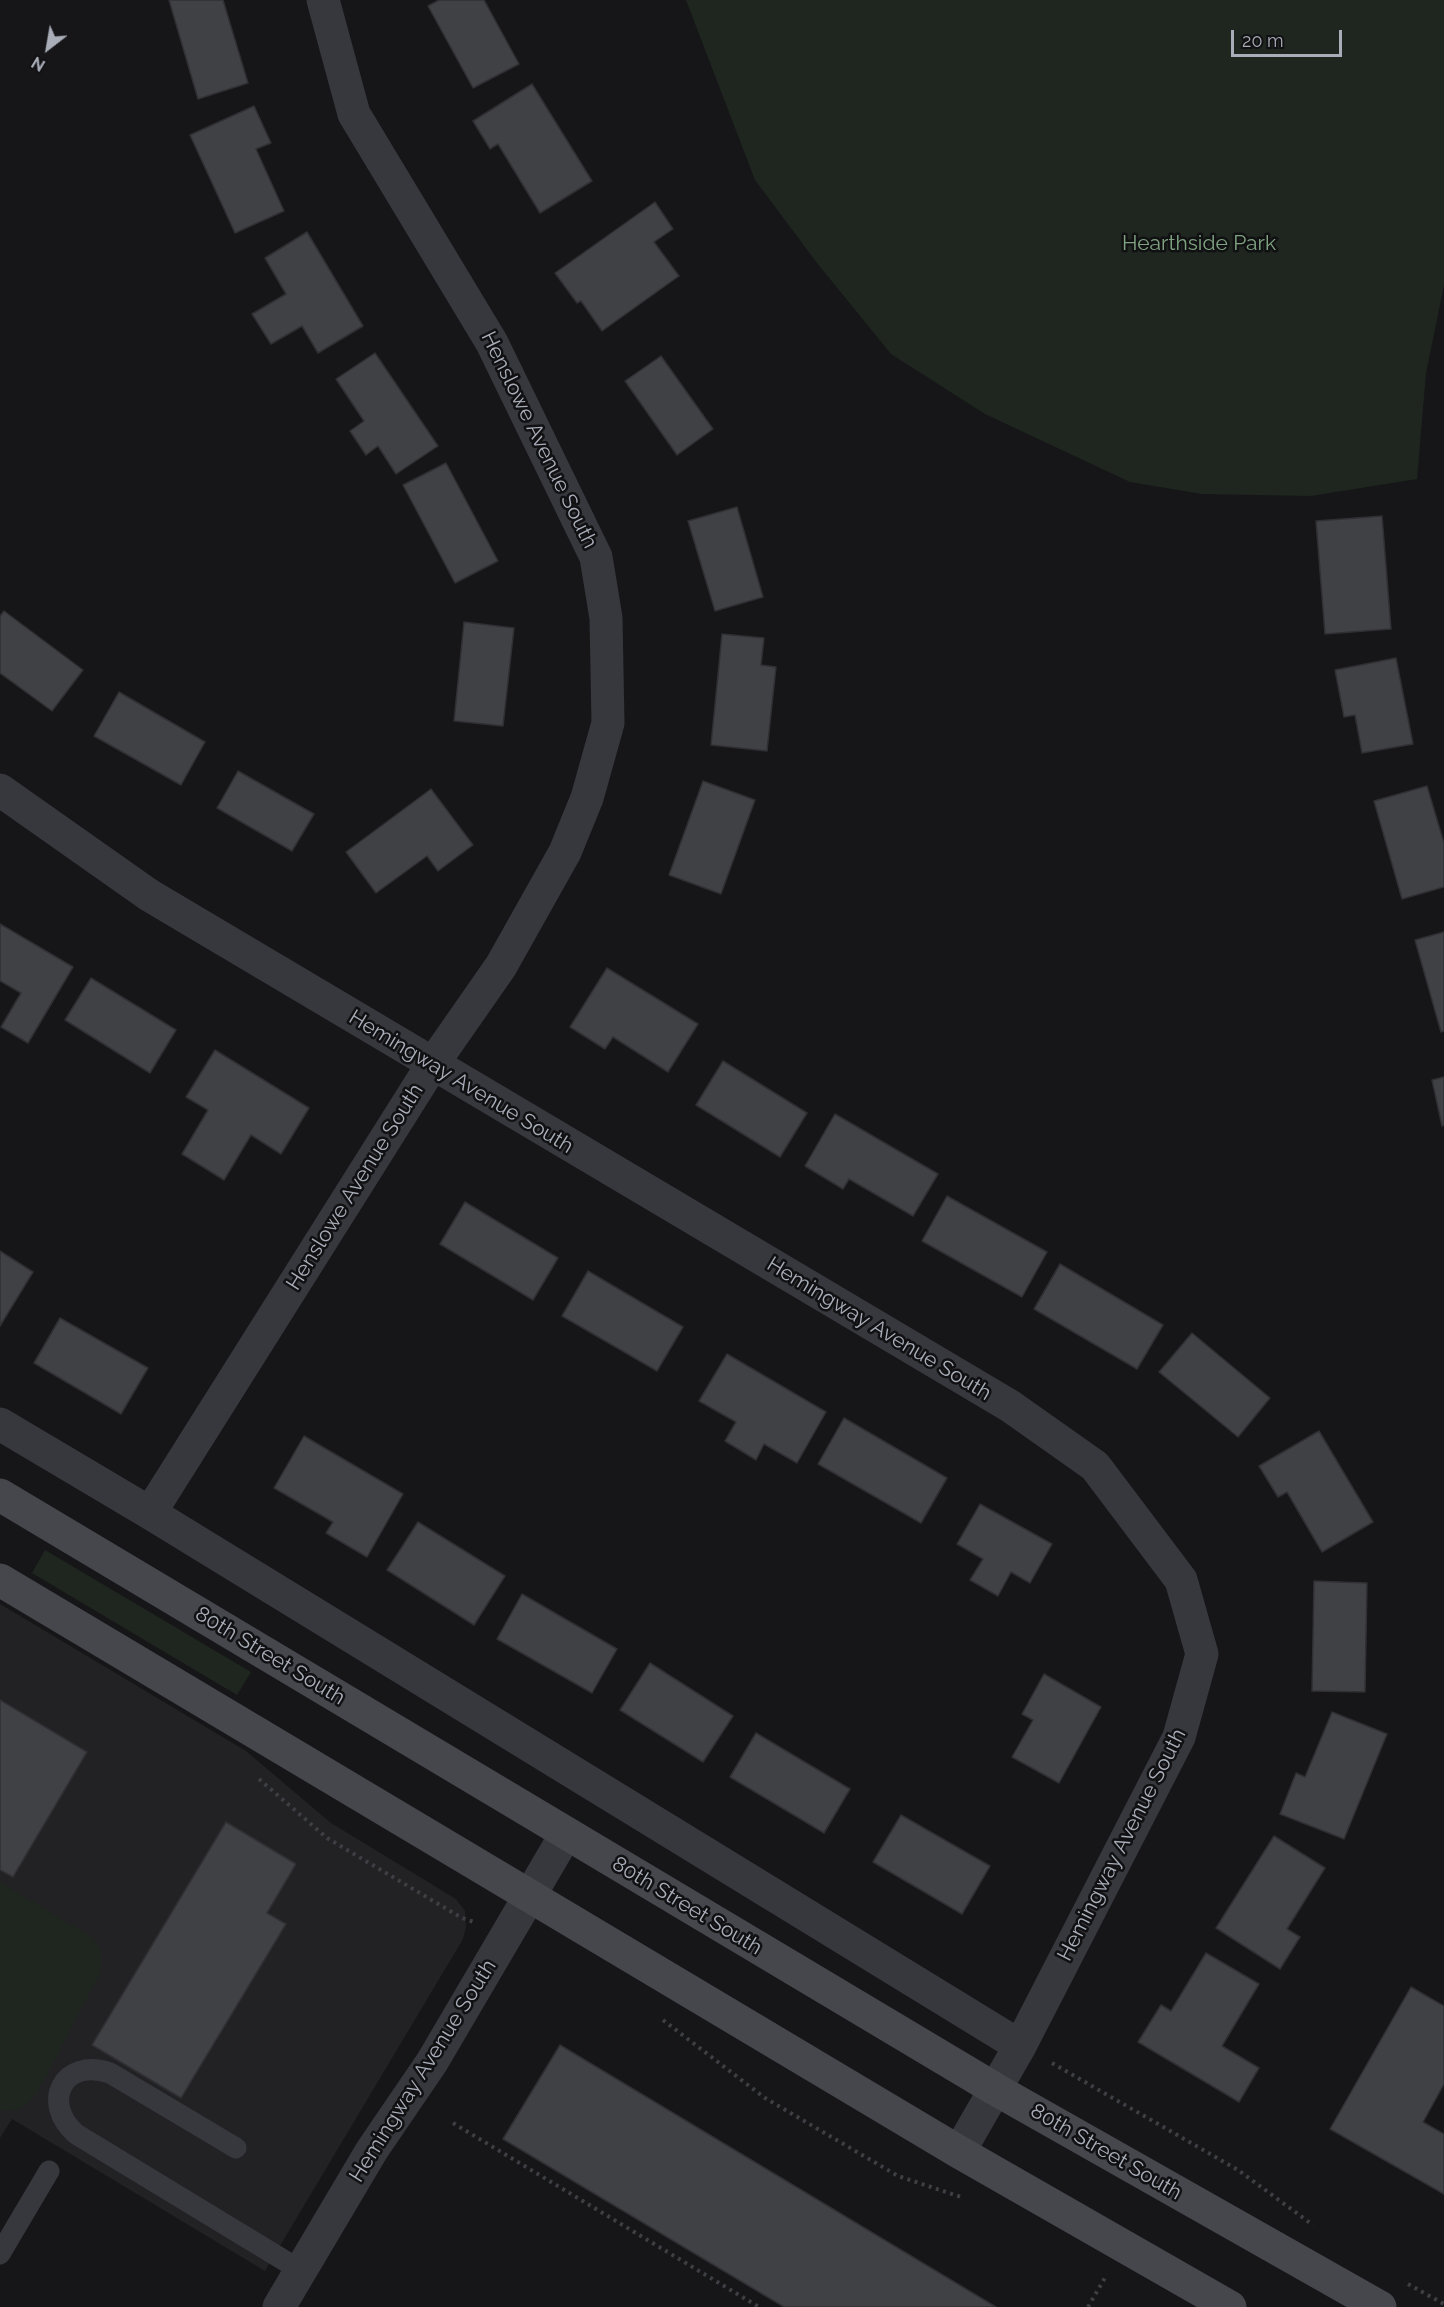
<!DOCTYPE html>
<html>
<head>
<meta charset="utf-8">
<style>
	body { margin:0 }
	#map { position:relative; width:1444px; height:2307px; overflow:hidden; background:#161618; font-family:Raleway,sans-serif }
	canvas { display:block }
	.north { position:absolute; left:18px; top:18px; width:60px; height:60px; -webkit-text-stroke:4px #111113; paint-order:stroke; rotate:211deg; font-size:16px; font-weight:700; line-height:24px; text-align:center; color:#a8adb8 }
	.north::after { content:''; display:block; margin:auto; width:21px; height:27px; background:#a8adb8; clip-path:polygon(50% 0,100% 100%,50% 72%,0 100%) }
	.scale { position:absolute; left:1231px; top:30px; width:111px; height:27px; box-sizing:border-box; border:3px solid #a8adb8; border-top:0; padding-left:8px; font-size:18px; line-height:21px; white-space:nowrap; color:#a8adb8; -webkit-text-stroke:4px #111113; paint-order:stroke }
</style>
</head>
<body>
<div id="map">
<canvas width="1444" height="2307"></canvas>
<div class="north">N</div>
<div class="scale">20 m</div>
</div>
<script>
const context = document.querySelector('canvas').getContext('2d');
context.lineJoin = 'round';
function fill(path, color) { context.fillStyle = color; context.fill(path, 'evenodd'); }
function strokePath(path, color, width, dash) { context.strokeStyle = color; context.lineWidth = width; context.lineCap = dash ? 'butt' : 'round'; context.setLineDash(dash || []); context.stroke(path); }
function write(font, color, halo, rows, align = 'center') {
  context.font = font + ' Raleway,sans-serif'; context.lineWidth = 5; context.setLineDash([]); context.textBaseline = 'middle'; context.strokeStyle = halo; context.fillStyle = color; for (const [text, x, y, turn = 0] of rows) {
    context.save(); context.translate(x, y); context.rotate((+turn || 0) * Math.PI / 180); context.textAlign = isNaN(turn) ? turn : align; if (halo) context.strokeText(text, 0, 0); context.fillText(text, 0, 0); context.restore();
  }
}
fill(new Path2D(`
	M0,1604L246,1751L331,1823L456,1899L465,1911L466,1927L463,1939L265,2271L12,2119L0,2138Z`), '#222225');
fill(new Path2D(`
	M686,0H1444V285L1426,373L1417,479L1311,496L1202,494L1130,482L985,414L891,354L817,263L755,180Z
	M45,1550L251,1672L237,1695L32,1573Z
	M0,1882L90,1936C102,1949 104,1958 99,1975L37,2093C27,2106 18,2114 0,2110Z`), '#1e261f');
const building = new Path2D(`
	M169,0H223L248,83L198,99Z
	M439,0H484L519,64L473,88L428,6Z
	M532,84L592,181L540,213L498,144L490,149L473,121Z
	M254,106L271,143L256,149L284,211L235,233L190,135Z
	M655,202L673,229L654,242L679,276L602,331L581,301L577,303L555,273Z
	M307,232L363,326L318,353L302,326L271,344L252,314L286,294L265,258Z
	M375,353L438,446L396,474L378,446L366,455L350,431L364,421L336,379Z
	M661,356L713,429L677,455L625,381Z
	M446,463L498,561L455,583L403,485Z
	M737,507L763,597L715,611L688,521Z
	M1382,516L1391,629L1325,634L1316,521Z
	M4,611L83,670L52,711L0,673V616Z
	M464,622L514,628L503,726L454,721Z
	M722,634L764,638L761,665L776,667L767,751L711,745Z
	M1396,658L1413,744L1362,753L1355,715L1344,717L1335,670Z
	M119,692L205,742L181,785L94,736Z
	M238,771L314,814L292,851L217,808Z
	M703,781L755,800L721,894L669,875Z
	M1427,786L1444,843V887L1402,899L1374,801Z
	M431,789L473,845L438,871L427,856L376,893L346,852Z
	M0,924L73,967L28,1043L1,1027L21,993L0,981Z
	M1444,932V1031L1441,1032L1415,940Z
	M607,968L698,1024L668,1072L613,1037L605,1049L570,1027Z
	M91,978L176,1030L150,1073L65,1020Z
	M215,1050L309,1108L281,1154L251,1135L224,1180L182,1154L208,1110L186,1097Z
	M723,1061L807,1113L780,1157L696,1105Z
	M1444,1077V1125L1442,1126L1432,1080Z
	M835,1114L938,1174L913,1216L849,1179L843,1189L805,1166Z
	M947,1196L1047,1252L1022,1297L922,1241Z
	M465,1202L558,1258L533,1300L440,1244Z
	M0,1251L33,1272L0,1326Z
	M1060,1264L1163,1325L1137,1369L1034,1309Z
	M588,1271L683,1327L657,1371L562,1316Z
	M60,1318L148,1368L121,1414L34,1363Z
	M1192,1333L1270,1398L1238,1437L1159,1372Z
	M727,1354L826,1412L797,1463L764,1444L756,1460L725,1441L736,1422L699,1401Z
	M844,1418L947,1478L921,1523L818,1464Z
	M1319,1431L1373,1522L1322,1552L1287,1492L1278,1497L1259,1466Z
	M304,1436L403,1494L367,1557L326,1533L333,1522L274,1488Z
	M980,1504L1052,1544L1030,1583L1011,1572L998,1596L970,1580L983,1559L957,1544Z
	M418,1522L505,1576L474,1625L387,1570Z
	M1314,1581L1367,1583L1365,1692L1312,1691Z
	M522,1594L617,1649L592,1693L497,1639Z
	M650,1663L733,1716L703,1762L620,1710Z
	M1044,1674L1101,1707L1059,1783L1012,1757L1033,1720L1022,1714Z
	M0,1700L87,1752L13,1877L0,1870Z
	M1332,1712L1387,1734L1344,1839L1280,1814L1296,1773L1305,1777Z
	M756,1733L850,1789L824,1833L730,1777Z
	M901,1815L990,1866L962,1914L873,1862Z
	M226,1822L296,1864L267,1913L286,1924L181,2098L92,2045Z
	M1274,1836L1325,1868L1287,1929L1300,1937L1280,1969L1216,1928Z
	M1206,1953L1259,1984L1222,2046L1259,2068L1239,2102L1138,2042L1161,2005L1171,2011Z
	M1411,1987L1444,2006V2084L1423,2122L1444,2134V2194L1330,2129Z
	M560,2045L996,2307H784L503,2139Z`);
fill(building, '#404145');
strokePath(building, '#303034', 1.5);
strokePath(new Path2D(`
	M259,1779L327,1838L462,1918L474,1922
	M663,2020L765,2098L898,2176L961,2197
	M1052,2063L1238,2170L1313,2225
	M453,2123L759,2307
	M1408,2284L1444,2304
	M1088,2307L1106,2276`), '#3d3f44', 4, [3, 4.5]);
strokePath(new Path2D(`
	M236,2148L110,2073C64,2057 40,2102 76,2134L300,2270
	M0,2254L49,2171`), '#37383d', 21);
strokePath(new Path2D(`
	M0,790L149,895L1010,1406L1095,1466L1181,1580L1202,1654L1179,1737L1020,2046L959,2152
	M0,1424L150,1513L1020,2046
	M150,1513L432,1065L501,966L565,852L587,798L608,723L606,618L596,557L492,343L354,114L323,0
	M279,2307L372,2150L432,2062L566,1834`), '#37383d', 33);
strokePath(new Path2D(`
	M0,1495L995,2089L1380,2307
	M0,1580L959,2152L1230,2307`), '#45474d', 33);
write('21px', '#7fa381', '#111113', [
	["Hearthside Park",1199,244]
]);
write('21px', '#a8adb8', '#111113', [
	["Henslowe Avenue South",539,440,64],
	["Hemingway Avenue South",461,1082,31],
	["Henslowe Avenue South",355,1187,-58],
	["Hemingway Avenue South",879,1329,31],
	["80th Street South",270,1656,31],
	["Hemingway Avenue South",1122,1845,-63],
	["80th Street South",687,1906,31],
	["Hemingway Avenue South",423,2071,-58],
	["80th Street South",1106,2152,30]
]);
</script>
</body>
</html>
